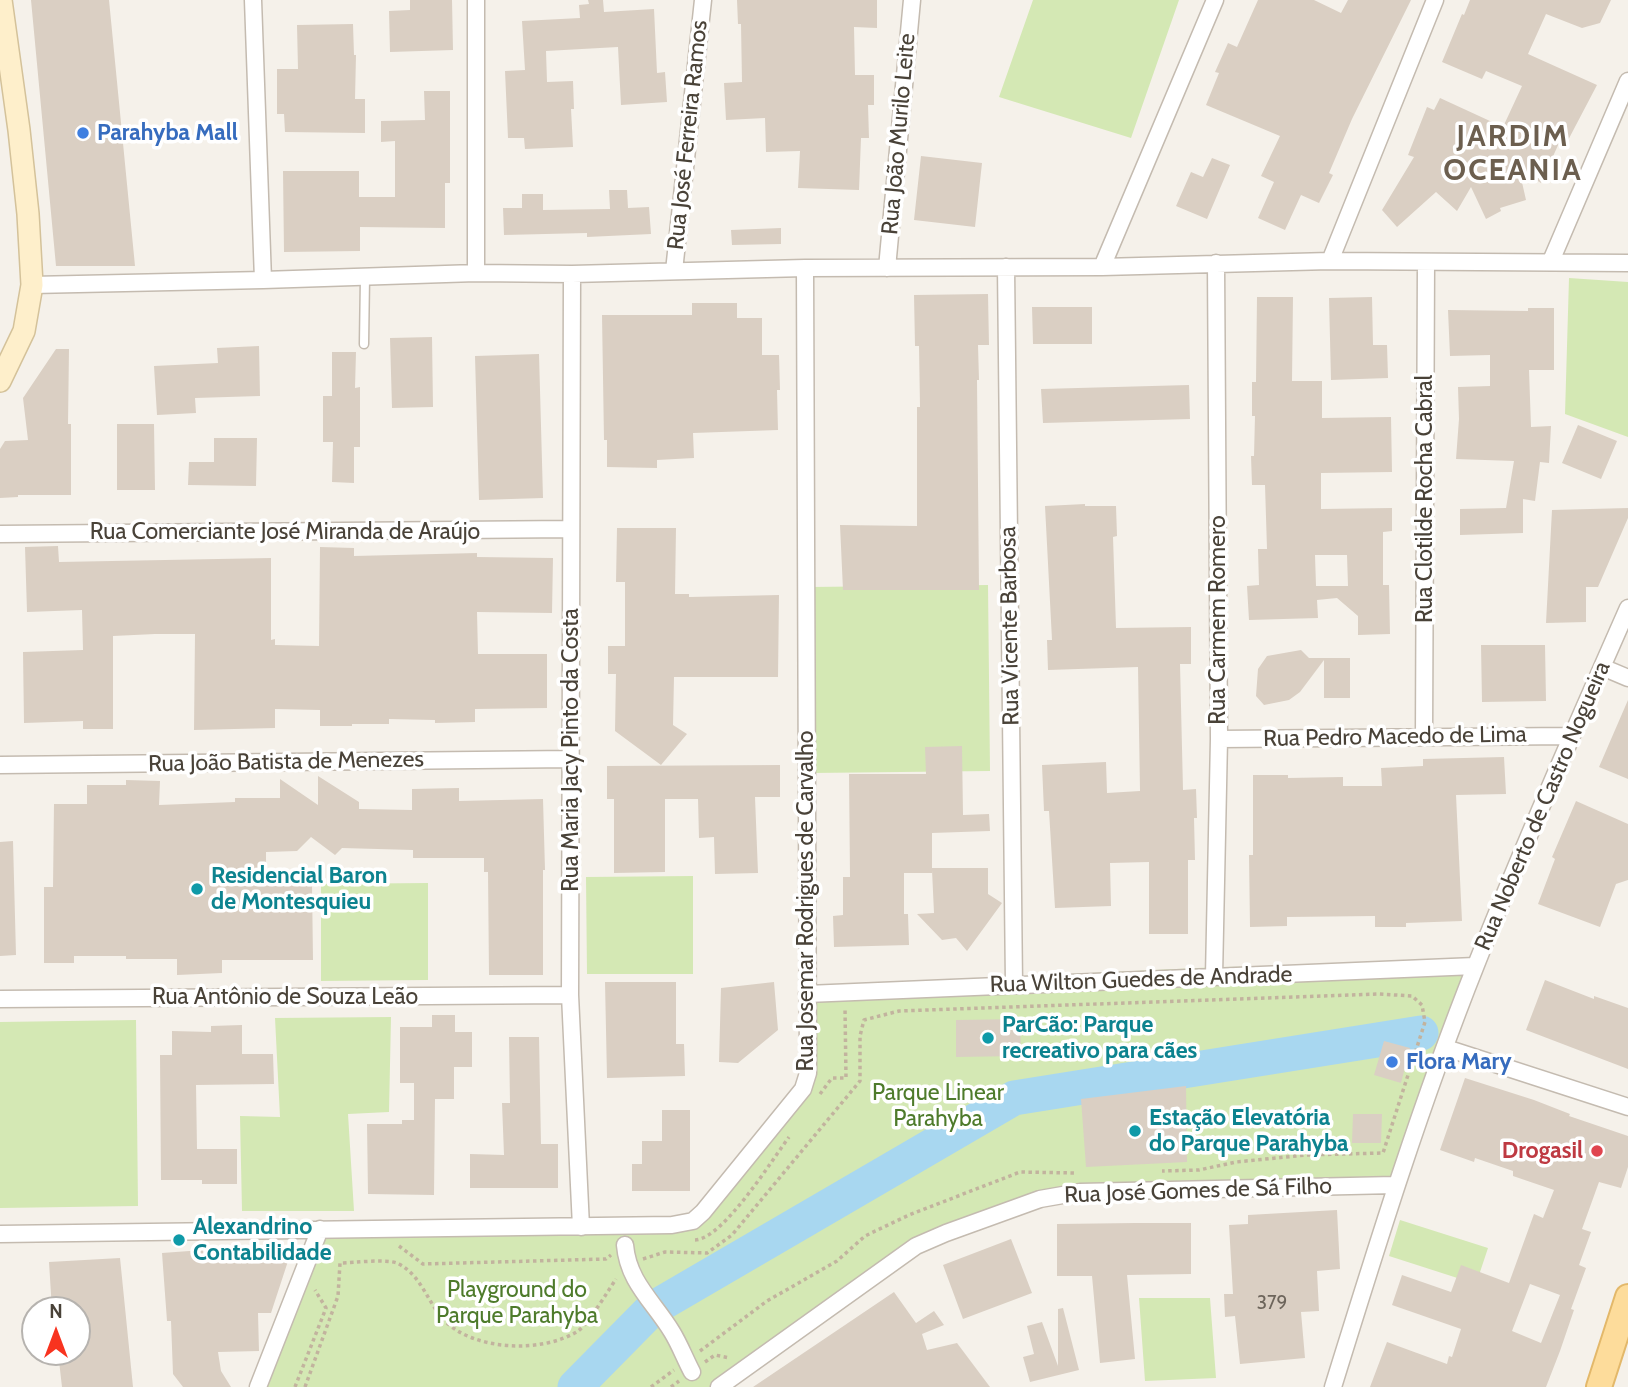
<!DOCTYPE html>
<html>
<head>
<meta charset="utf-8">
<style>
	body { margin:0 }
	#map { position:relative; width:1628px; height:1387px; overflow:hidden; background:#f5f1ea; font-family:Cabin,sans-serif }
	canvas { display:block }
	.north { position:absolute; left:21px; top:1296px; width:70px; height:70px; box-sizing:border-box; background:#fff; border:2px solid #b6b3af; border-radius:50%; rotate:0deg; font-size:19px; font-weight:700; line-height:28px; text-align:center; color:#494238 }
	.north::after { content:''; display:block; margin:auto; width:24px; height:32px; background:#f8331f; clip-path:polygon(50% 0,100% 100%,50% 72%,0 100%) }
</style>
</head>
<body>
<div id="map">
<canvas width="1628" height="1387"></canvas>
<div class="north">N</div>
</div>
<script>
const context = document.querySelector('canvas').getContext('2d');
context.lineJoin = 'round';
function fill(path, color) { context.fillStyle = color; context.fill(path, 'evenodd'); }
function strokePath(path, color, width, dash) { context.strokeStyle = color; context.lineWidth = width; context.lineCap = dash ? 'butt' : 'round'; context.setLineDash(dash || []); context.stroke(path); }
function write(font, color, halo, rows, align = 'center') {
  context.font = font + ' Cabin,sans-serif'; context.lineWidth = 7; context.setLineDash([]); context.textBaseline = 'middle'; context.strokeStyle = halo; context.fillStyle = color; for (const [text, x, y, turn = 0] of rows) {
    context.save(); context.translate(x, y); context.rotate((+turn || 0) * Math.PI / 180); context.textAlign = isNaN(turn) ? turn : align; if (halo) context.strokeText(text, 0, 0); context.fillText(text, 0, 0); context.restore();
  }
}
fill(new Path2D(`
	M1033,0H1179L1131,138L999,97Z
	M1569,278L1628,282V437L1565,414Z
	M988,585L990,771L812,773L810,587Z
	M693,876V974H587L586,877Z
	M428,883V980L321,981V884Z
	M1478,964L1397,1188L1052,1201L922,1246L719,1387H261L324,1228L702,1224L813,1080V986L1219,967Z
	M391,1017L389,1112L348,1114L354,1211H242L240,1116L280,1117L275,1018Z
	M136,1020L138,1206L0,1208V1022Z
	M1400,1220L1488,1248L1476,1284L1389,1256Z
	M1139,1298H1210L1216,1378L1145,1381Z`), '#d4e8b4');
strokePath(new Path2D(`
	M575,1387L652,1309L1014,1098L1421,1033`), '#a8d7f0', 35);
fill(new Path2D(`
	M31,0H109L135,266H56Z
	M410,0H452L453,50L390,52L389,11L410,10Z
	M588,0H603L604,12L654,9L657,73L665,72L667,102L621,105L618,47L546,51L547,82L573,81L574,109H571L573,147L525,149L524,138H508L505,71L525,70L522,21L580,18L579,5L589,4Z
	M737,0H877V28L854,27L855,75H874V105H868L869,138H861L859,190L798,188L800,151L766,152L765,118L726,120L724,83L742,82L741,24H738Z
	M1258,0H1314L1341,13L1348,0H1411L1352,119L1329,173L1333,175L1319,203L1301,195L1285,230L1258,218L1274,182L1261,176L1280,136L1206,105L1219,73L1215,72L1228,43L1237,47Z
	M1470,0H1611L1600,23L1582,28L1546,14L1528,54L1597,85L1565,146L1559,143L1541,183L1519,169L1526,200L1500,208L1501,211L1486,219L1471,187L1457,211L1436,192L1397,227L1382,210L1414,157L1408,155L1427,107L1434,110L1440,98L1503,127L1522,86L1486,71L1482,79L1442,62L1462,14L1464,15Z
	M353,24L354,55H356L355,99H365V133L285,132L284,114H277V69H298L297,25Z
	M424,91H450V183H445V228L360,227V251L284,252L283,171H359V197H395V141L381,142V121L425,120Z
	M921,156L982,163L975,227L914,220Z
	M1212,158L1230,165L1207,219L1176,206L1191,172L1203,177Z
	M609,190H627L628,208L649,207L651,234L587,237V233L504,235L503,208H522V194H543V210L610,209Z
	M781,228V244L732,245L731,230Z
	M988,294L989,345H978L979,380H977L979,590H843L840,525L917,526V407H920L919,346H915L914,295Z
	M1257,297H1293L1292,381H1322V418L1391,417L1392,472L1321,473V509L1392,508V531L1383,532V585H1389L1390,634L1358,635V616L1337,598L1317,600L1318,618L1249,620L1247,586L1259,585L1258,549H1267L1265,485H1252L1251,456H1254L1255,416H1252V382H1256ZM1315,555H1347L1348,586H1316Z
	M1372,297L1373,345H1387L1388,378L1331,380L1329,298Z
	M692,303H737V318H762V355H779L780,390H777L778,430L693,433L694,458L657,460V468L607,467V440H604L602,315H692Z
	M1032,307H1092V344H1033Z
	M1528,308H1554V370H1529L1531,427L1551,426L1549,463L1540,462L1535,501L1523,499V533L1460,535V509L1506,508L1514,461L1456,459L1459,419L1458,387L1490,386V355L1450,356L1448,310L1528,311Z
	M432,337L433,407L392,408L390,338Z
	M259,346L260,396L195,398L196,413L157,415L154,366L218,363L217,348Z
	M56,349H69L68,424H71V495H18V497L0,498V449L5,441L28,440L23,398Z
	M332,352H356L355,388L360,387V447H354V483L332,482L333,442H323V396H332Z
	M539,354L543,498L479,500L475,356Z
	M1189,385L1190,419L1043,423L1041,389Z
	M117,424H154L155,490H117Z
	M1578,425L1617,441L1601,479L1562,463Z
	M214,438H257L256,486L188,485L189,462H214Z
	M1085,504V506H1116L1117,536L1113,537L1116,628L1191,627V664H1180L1183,790L1196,789L1197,818H1194L1195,860H1188V934H1149V862L1110,863L1111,906L1055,908L1049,811H1044L1042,765L1106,762L1107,793L1140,791L1138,667L1048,670L1047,640H1052L1045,506Z
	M1628,508V518L1598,587H1586V622L1546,623L1552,510Z
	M617,528H676L675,594H689V597L779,595L778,677H674L673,725L687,734L661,765L615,731L616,674H608V646H625V582H616Z
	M58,546L59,562L271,558V640L275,639V645L319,646L320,547L354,548V556L477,553V557L553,558L552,613L477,612L478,654H547V708L475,709V722L435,723V720L389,719V724H352V726H320V710L275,709V728L194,730L195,634H155L113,636V729H83V721L24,723L23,652L83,650L82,610L27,612L25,547Z
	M1481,645H1545L1546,701L1482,702Z
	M1301,650L1309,658H1350V698H1324V660L1300,692L1289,700L1264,705L1256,696L1258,669L1267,656Z
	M1628,700V779L1599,767Z
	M962,746L963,815L989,814L990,831L932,833V868H988V894L1002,903L967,951L956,938L942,940L917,914L934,913L932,870V873H904V914H908L909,945L834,947L833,916L843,915V877H850L849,774H926L925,747Z
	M1504,757L1506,794L1456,795L1462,921L1406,923V927H1375V916L1287,917V926L1250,927L1249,855H1253V775H1288V778L1343,777V786H1382L1381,768L1423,766V759Z
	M780,765V797H755L758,873L715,874L714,837L699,838L698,799H665V872L614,873V799H607V766Z
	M318,776L359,802V809L412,810V789L459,788V801L543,799L545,870H543V975H489L488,872H484V858H413V850L342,848L335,855L311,837L297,851L266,852V884H312L313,960H222V973L177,975V959H126V956H74V963H44V887H53L54,804H87V785H126V780L160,781L159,805L235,802V798H280V779L318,805Z
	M1576,801L1628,824V880L1616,884L1600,927L1538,904L1555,859L1552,857Z
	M13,841L16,955L0,956V842Z
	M1545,980L1594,999V996L1628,1008V1069L1526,1030Z
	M605,982H676V1044H684L685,1076L607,1078Z
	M774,982L778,1030L738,1063L719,1062L721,988Z
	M432,1015H455V1032H472V1067H454V1099H435L434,1195L368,1194L367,1124H402V1120H414V1083H400V1027H432Z
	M1020,1019L1021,1056L956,1057V1020Z
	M242,1025V1054H273L274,1084L196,1085L197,1149H237V1184H202V1180H161L160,1055H172V1031L211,1032V1026Z
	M509,1037H539L541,1144H558V1188H470V1154L504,1155L502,1103H510Z
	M1384,1041L1410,1048L1401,1083L1374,1075Z
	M1465,1078L1534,1100L1570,1114L1569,1116L1628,1136V1167L1621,1188L1599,1182L1582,1229L1591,1232L1579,1265L1586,1268L1571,1309L1574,1310L1560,1351L1546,1387H1370L1387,1342L1447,1364L1449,1356L1452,1357L1461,1329L1392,1305L1402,1275L1451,1292L1461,1265L1509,1283L1534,1214L1543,1218L1554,1190L1513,1176V1171L1475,1158L1474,1162L1440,1150ZM1530,1284L1560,1295L1541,1343L1512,1331Z
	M1186,1086L1187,1162L1086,1167L1081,1099Z
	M662,1110H690V1191H632V1164H642V1141H662Z
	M1353,1114H1382L1381,1143H1352Z
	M1337,1210L1340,1269L1317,1271L1319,1311L1301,1312L1305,1358L1240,1364L1235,1316L1225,1317L1224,1294H1233L1229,1225L1248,1224V1215Z
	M1135,1223H1191V1274L1127,1275L1135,1359L1100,1363L1092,1276H1057V1224Z
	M1011,1239L1032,1293L963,1319L943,1265Z
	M203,1250V1257L256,1250L290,1255L271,1313H258L259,1351L218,1352L221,1371L231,1387H183L173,1374L171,1321H167L162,1253Z
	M120,1258L133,1387H62L58,1352H77V1310H52L49,1262Z
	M894,1292L916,1323L934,1311L944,1325L922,1334L927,1350L957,1343L990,1387H753Z
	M1063,1308L1079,1370L1030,1382L1023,1357L1034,1354L1027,1326L1042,1322L1058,1366V1309Z`), '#dacfc3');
const lane = new Path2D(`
	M364,344L365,277`);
const street = new Path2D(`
	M253,0L263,280
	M1330,261L1435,0
	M1551,261L1628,81
	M1006,267L1014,985
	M1102,267L1215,0
	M887,268L912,0
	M674,271L703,0
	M476,273V0
	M572,274L570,995L581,1227
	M32,285L263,280L476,273L572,274L805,268L1102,267L1330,261L1628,263
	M0,534L570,529
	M1602,667L1628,678
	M1424,736L1426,262
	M1219,739L1571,736
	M0,765L571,759
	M1214,976L1219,739L1216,263
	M807,994L1475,966
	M0,999L570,995
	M1446,1048L1628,1107
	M0,1234L672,1225L693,1221L703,1212L803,1089L808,1073L805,268
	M625,1245C628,1282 654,1302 672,1332C680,1345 685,1359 692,1372
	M258,1387L320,1229
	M719,1387L916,1246L946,1233L1040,1199L1080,1192L1395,1185
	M1333,1387C1377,1245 1421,1103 1476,965C1524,844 1576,726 1628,608`);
const secondary = new Path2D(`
	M0,381L24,331L32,285L28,214L19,130L1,0`);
const primary = new Path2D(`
	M1599,1387L1628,1297`);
strokePath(lane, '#c4bbb0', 11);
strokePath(street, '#c4bbb0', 19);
strokePath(secondary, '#d4c29a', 24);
strokePath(primary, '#e3b86a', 28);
strokePath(new Path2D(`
	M820,1094L832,1078H846L845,1008
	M695,1240C723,1239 772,1160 789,1137
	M399,1246L423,1264L606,1259L611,1255
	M643,1259L665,1252L707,1253L732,1235L860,1081V1036L864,1020L899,1011L1379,994L1412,996L1422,1005L1425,1022L1383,1153L1306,1155L1236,1162L1199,1170L1162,1171
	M700,1351L767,1301L837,1261L865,1236L909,1215L1020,1172L1077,1173
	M705,1362L715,1355L730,1358
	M295,1387L326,1308L315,1290
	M305,1387L338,1296L340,1263C353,1263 389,1258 399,1264C421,1276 427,1300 442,1318C471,1351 542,1354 578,1331C588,1324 608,1291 616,1279
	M651,1387L674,1370
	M671,1387L679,1381`), '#c2b39e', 3.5, [3.5, 3.5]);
strokePath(lane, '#fff', 8);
strokePath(street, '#fff', 16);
strokePath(secondary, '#feefcb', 21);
strokePath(primary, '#fddc9b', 24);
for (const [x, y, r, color] of [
	[83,133,7,"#3f7fe0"],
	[197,889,7,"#0f9aa8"],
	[988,1038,7,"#0f9aa8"],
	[1392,1062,7,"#3f7fe0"],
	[1135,1131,7,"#0f9aa8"],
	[1597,1151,7,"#e0444e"],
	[179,1240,7,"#0f9aa8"]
]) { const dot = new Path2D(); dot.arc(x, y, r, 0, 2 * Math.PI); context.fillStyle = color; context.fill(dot); strokePath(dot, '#fff', 2.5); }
write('19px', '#6d655b', null, [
	["379",1272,1303]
]);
write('bold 23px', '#366cbe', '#fff', [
	["Parahyba Mall",97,133],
	["Flora Mary",1406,1062]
], 'left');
write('23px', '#494238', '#fff', [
	["Rua João Murilo Leite",899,134,-85],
	["Rua José Ferreira Ramos",688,135,-84],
	["Rua Clotilde Rocha Cabral",1425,499,-90],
	["Rua Comerciante José Miranda de Araújo",285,532],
	["Rua Carmem Romero",1218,620,-90],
	["Rua Vicente Barbosa",1010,626,-91],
	["Rua Pedro Macedo de Lima",1395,737,-1],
	["Rua Maria Jacy Pinto da Costa",571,750,-90],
	["Rua João Batista de Menezes",286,762,-1],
	["Rua Noberto de Castro Nogueira",1543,806,-67],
	["Rua Josemar Rodrigues de Carvalho",806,901,-90],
	["Rua Wilton Guedes de Andrade",1141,980,-2],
	["Rua Antônio de Souza Leão",285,997],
	["Rua José Gomes de Sá Filho",1198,1191,-2]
]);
write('bold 23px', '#0d838f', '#fff', [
	["Residencial Baron",211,876],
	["de Montesquieu",211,902],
	["ParCão: Parque",1002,1025],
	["recreativo para cães",1002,1051],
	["Estação Elevatória",1149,1118],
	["do Parque Parahyba",1149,1144],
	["Alexandrino",193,1227],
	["Contabilidade",193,1253]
], 'left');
write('23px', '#4e7b2b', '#fff', [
	["Parque Linear",938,1093],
	["Parahyba",938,1119],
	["Playground do",517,1290],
	["Parque Parahyba",517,1316]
]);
write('bold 23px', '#be3a42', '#fff', [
	["Drogasil",1583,1151]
], 'right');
context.letterSpacing = '2px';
write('bold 30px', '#6c5f4f', '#fff', [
	["JARDIM",1513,137],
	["OCEANIA",1513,171]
]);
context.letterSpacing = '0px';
</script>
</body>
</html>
